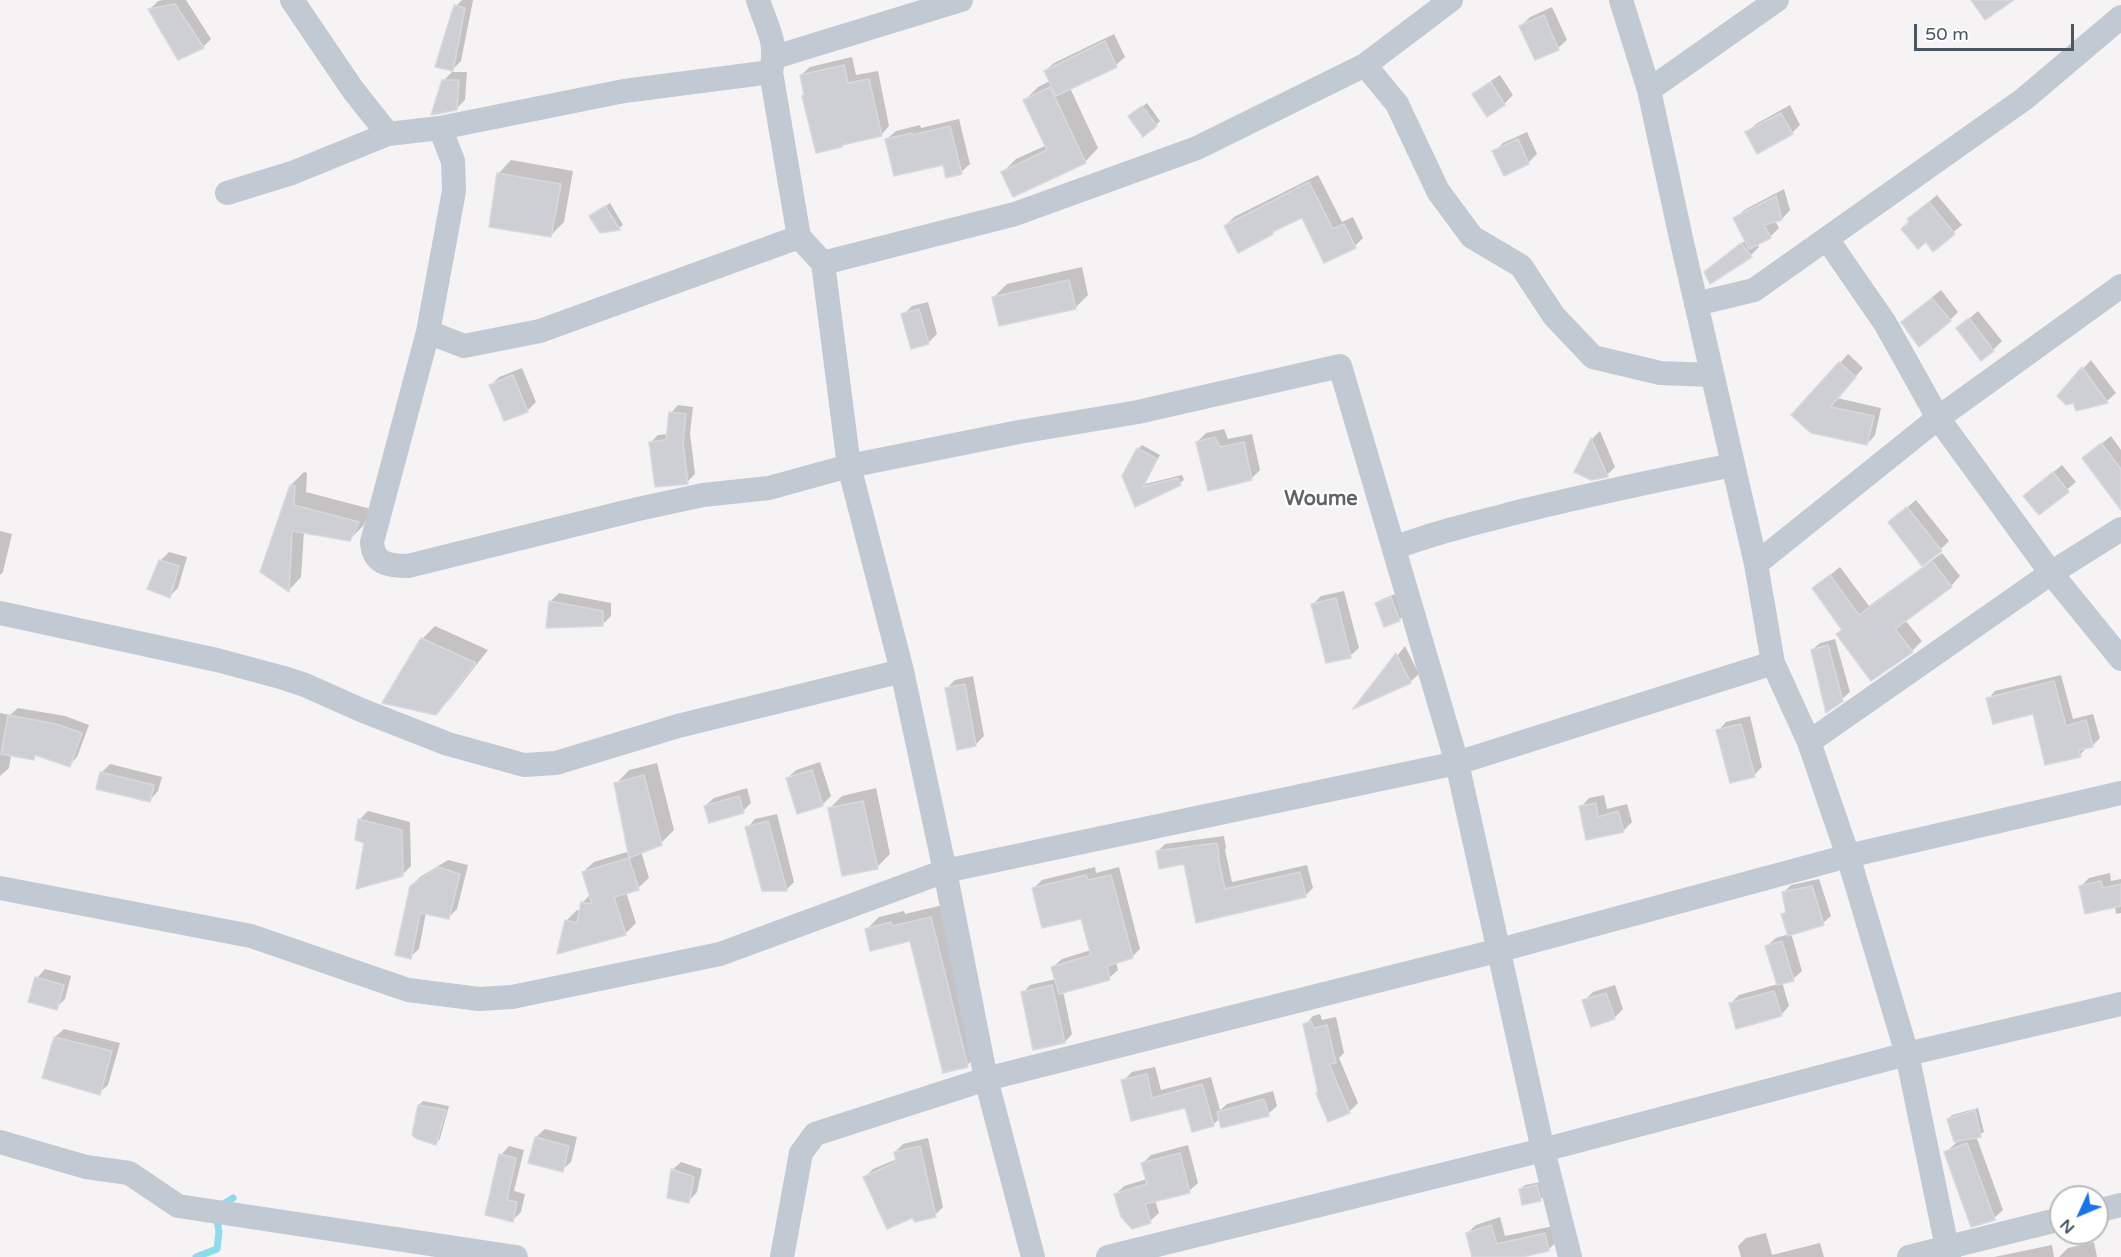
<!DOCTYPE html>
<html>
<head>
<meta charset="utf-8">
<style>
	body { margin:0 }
	#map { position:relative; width:2121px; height:1257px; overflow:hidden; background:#f5f3f3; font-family:"Varela Round",sans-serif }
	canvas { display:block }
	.north { position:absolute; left:2049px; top:1185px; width:60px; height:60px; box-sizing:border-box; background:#fff; border:2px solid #b7bbc0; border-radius:50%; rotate:226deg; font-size:16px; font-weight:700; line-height:24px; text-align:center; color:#4a5661 }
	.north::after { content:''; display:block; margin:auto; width:21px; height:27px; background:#1a73e8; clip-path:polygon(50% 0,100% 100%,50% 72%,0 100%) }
	.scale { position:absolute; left:1914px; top:24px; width:160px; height:27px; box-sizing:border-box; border:3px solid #4a5661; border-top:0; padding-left:8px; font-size:18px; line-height:21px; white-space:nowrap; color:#4a5661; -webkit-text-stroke:4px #fff; paint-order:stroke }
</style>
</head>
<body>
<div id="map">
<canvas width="2121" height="1257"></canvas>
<div class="north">N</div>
<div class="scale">50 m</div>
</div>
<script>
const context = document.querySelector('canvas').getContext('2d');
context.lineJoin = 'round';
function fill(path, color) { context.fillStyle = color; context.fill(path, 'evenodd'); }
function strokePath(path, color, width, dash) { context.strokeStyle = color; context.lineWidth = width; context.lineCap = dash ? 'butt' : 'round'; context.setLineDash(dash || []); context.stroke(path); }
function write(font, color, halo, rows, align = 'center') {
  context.font = font + ' "Varela Round",sans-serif'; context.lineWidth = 4.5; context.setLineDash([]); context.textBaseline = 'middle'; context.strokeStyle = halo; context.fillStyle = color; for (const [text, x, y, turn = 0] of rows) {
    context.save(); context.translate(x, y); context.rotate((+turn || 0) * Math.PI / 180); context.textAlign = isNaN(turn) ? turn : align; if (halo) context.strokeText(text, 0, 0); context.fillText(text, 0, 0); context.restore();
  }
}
fill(new Path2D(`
	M163,0H186L211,39L203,47L150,9L158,1Z
	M462,0H473L461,61L453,69L456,6Z
	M1552,7L1567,40L1558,48L1521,26L1530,17Z
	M1114,34L1125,57L1116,65L1070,88L1098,148L1085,162L1003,172L1016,159L1047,145L1025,100L1038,87L1050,81L1045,71L1054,63Z
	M852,57L856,75L878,71L889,126L881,135L845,142L842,146L806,94L801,75L810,67Z
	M452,72H467L465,100L456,109L443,81Z
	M1500,75L1513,95L1504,104L1487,115L1474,94L1483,86Z
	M1147,103L1160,121L1156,125L1134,113Z
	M1790,105L1800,125L1792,133L1747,132L1756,124Z
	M959,119L970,164L961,172L944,163L887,139L896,131L920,125L921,128Z
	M1527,132L1537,154L1528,163L1494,152L1503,143Z
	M511,160L573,171L564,222L551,235L498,174Z
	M1318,175L1342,222L1353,217L1363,238L1355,246L1302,216L1272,233L1225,226L1234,217Z
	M1784,189L1790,210L1782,219L1775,221L1779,228L1770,237L1757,244L1759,247L1751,255L1711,282L1705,273L1746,240L1735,219L1744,210Z
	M1937,195L1962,225L1933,249L1910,221L1917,212Z
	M610,203L623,225L619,228L600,231L591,216Z
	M1082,267L1088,295L1075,308L994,297L1007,284Z
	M1941,290L1958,312L1950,320L1911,314Z
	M928,302L937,334L928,343L903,315L912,306Z
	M1978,311L2002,341L1993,350L1958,328Z
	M1848,354L1863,368L1837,398L1881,408L1875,435L1867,444L1810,430L1840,363Z
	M2091,360L2116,393L2107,401L2077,409L2074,401L2059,396Z
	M522,368L536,402L527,411L505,420L491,385L499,377Z
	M678,405L693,407L690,433L695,474L687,482L650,443L658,435L668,434L671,413Z
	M1224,429L1228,439L1252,434L1260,470L1252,478L1209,489L1197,442L1206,433Z
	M1600,431L1615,467L1607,475L1576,472L1592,439Z
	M2111,436L2121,450V507L2084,458Z
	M1142,445L1160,455L1145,484L1182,475L1184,480L1180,483L1136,505L1138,449Z
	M2062,465L2076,482L2039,513L2025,496Z
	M304,472L307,473L306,492L371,509L363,526L349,540L304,531L301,577L289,590L291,485Z
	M1916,500L1949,541L1941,549L1890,522Z
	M0,531L12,534L3,572L0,575Z
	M169,552L187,557L178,588L170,596L160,561Z
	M1942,553L1960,576L1951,586L1905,620L1922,641L1912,651L1872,679L1838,634L1843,629L1814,588L1840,567L1869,606Z
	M1344,591L1359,648L1350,656L1312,605L1321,596Z
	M559,593L611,603V616L602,625L550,602Z
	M1395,594L1403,616L1399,620L1376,603L1380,600Z
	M435,626L488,650L449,700L436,713L422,639Z
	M1835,639L1850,692L1842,699L1812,650L1820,643Z
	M1405,646L1419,674L1410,682L1357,706Z
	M2061,675L2073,719L2093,714L2100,738L2093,745L2087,747L2080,755L2034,712L1988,699L1995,691Z
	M973,676L984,736L975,745L946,689L955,680Z
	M18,708L65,716L89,725L77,757L69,765L38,754L33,759L11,755L9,768L0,776V713L10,715Z
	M1750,716L1762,767L1754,775L1718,731L1726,722Z
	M820,762L831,796L822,805L788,778L796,770Z
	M657,763L674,830L661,843L641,851L649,878L638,888L626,892L636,923L625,934L566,921L577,910L581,911L582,903L590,895L583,872L594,862L630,851L616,784L629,770Z
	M110,764L162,777L158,791L150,800L101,773Z
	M747,788L751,803L743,811L705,806L714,798Z
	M876,788L890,854L877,867L829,809L842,796Z
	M1604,795L1607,809L1627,804L1632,822L1623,831L1587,838L1581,807L1589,798Z
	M368,811L410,822L411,866L402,875L366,842L359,820Z
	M777,814L794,882L786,890L747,828L755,819Z
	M1224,836L1226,848L1225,850L1232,882L1307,865L1313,888L1305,896L1197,921L1185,862L1157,852L1165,844Z
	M448,860L468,865L457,909L449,917L426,913L419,949L410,957L411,886L420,877Z
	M1095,867L1096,873L1119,867L1140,949L1132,957L1116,962L1118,970L1109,978L1063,991L1072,1034L1065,1042L1023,993L1030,985L1056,979L1053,967L1062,959L1091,950L1082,917L1034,888L1042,880Z
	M2110,873L2111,881L2121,879V913L2116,914L2115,906L2081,886L2089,878Z
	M1819,879L1831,916L1823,923L1791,933L1802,971L1793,979L1782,982L1789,1006L1781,1015L1731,1003L1739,995L1778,984L1767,946L1776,938L1789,934L1783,915L1787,910L1784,892L1791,885Z
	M943,905L980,1053L967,1065L911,939L867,929L879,917L904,911L905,914Z
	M45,969L71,976L65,999L56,1008L37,978Z
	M1615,985L1623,1009L1614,1018L1584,1001L1593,992Z
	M1320,1014L1322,1020L1336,1017L1344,1053L1339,1058L1358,1103L1350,1111L1329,1120L1319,1092L1305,1025L1313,1016Z
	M64,1029L120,1043L108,1085L99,1093L55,1037Z
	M1155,1067L1161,1090L1211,1077L1220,1110L1227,1104L1273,1091L1277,1106L1268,1114L1220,1118L1213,1125L1186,1106L1132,1119L1123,1081L1132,1072Z
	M423,1101L449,1106L440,1139L436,1143L419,1105Z
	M1978,1108L1984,1132L1976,1136L2003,1210L1994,1218L1946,1152L1956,1143L1948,1119L1952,1115Z
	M545,1129L577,1137L571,1162L562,1170L536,1137Z
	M928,1138L943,1207L935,1215L865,1177L873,1169L897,1159L895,1152L903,1144Z
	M1188,1145L1198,1183L1189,1191L1155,1200L1159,1213L1150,1221L1116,1194L1124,1186L1147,1179L1143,1163L1151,1155Z
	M509,1146L524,1150L514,1191L525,1194L521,1212L512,1221L487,1214L501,1155Z
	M681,1162L702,1169L697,1192L689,1201L672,1170Z
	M1541,1182L1544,1196L1540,1200L1521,1189L1525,1185Z
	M1500,1217L1505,1236L1554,1226L1557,1241L1548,1250L1520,1257H1474L1467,1233L1476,1225Z
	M1766,1233L1772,1255L1820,1243L1824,1257H1741L1738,1246L1746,1238Z
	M2094,1242L2097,1257H2059L2068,1248Z
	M2052,1245L2054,1257H1994Z`), '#0003');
strokePath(new Path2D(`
	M222,1205L233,1198
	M196,1257L217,1249L219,1232L216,1215`), '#90daee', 7);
const building = new Path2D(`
	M1971,0H2014L1985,20Z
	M175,4L204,48L178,60L148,9Z
	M454,5L465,8L453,71L435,67Z
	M1544,15L1559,50L1535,60L1519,26Z
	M1105,41L1117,67L1056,96L1044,71Z
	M844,65L848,83L869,79L882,136L842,145V147L816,153L802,96L804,95L800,75Z
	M442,80H459L457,110L431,115Z
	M1491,82L1505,105L1487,117L1472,94Z
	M1050,87L1086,163L1013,197L1001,172L1047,150L1023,100Z
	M1142,106L1157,126L1143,137L1128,116Z
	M1781,113L1793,134L1757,154L1745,132Z
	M950,126L962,174L946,178L943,165L894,176L885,139L912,133V135Z
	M1518,139L1529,164L1504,176L1492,151Z
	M497,173L561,184L551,237L489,227Z
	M1309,182L1333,229L1344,224L1356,248L1324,263L1302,218L1272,232L1273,234L1238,253L1224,226Z
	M1776,196L1782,220L1764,225L1771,238L1749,249L1733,218Z
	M1929,202L1955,234L1933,252L1926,242L1918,249L1901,229L1909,222L1907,219Z
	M605,206L620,230L600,233L589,216Z
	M1741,243L1752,257L1710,284L1704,272Z
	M1069,280L1076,309L999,326L992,297Z
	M1932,298L1951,321L1919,347L1901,322Z
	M919,309L929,344L911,349L901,314Z
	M1969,318L1994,351L1981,361L1956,328Z
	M1839,362L1856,377L1830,407L1874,416L1867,445L1811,433L1791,415Z
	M2082,367L2108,403L2076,411L2073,403L2066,405L2057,396Z
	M513,375L528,412L504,421L489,385Z
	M669,412L686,414L683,442L688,484L655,487L649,442L666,440Z
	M1215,437L1220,447L1244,442L1252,480L1208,491L1196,442Z
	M1591,438L1608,477L1591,480L1574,472Z
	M2101,443L2121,469V510L2082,458Z
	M1137,448L1157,459L1143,487L1178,478L1181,485L1135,507L1122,476Z
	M2053,472L2069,492L2039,515L2023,496Z
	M290,485L295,486L294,505L359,522L350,541L292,531L289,592L260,572Z
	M1907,507L1942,551L1922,566L1888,522Z
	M159,560L179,566L170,598L147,589Z
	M1932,561L1952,587L1895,629L1913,652L1871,681L1836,634L1842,630L1812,588L1830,575L1859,615Z
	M1391,597L1400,621L1384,627L1375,603Z
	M1336,598L1351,658L1326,663L1311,604Z
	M549,601L603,611V626L546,628Z
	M421,638L476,663L436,715L382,703Z
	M1828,645L1843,701L1826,713L1811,650Z
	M1396,653L1411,683L1353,709Z
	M2054,681L2066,726L2086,720L2093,747L2079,750L2081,757L2045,765L2033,714L1993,724L1986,698Z
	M965,684L976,746L957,750L945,688Z
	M8,715L56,724L82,733L70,767L35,755L34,760L1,754Z
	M1741,724L1755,777L1730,783L1716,730Z
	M812,770L823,806L797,814L786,778Z
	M100,772L154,785L150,802L96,789Z
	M644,775L662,845L629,858L614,783Z
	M739,796L744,813L709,823L704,806Z
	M863,801L878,869L842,876L828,808Z
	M1596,803L1598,817L1618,811L1624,832L1586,840L1579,806Z
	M358,819L402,830L403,876L356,889L364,843L355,840Z
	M768,821L787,891H762L745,827Z
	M1217,843L1219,857H1218L1225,889L1300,872L1306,897L1196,923L1184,864L1159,869L1156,851Z
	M629,858L639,890L614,897L626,935L557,954L565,920L577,923L581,902L592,904L582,872Z
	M438,867L460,874L449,919L420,913L411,959L395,955L410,886Z
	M1086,875L1088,880L1111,875L1133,958L1107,966L1110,980L1059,994L1051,967L1091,955L1081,919L1042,928L1032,888Z
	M2101,881L2103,888L2121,884V906L2085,914L2079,886Z
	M1812,886L1824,925L1788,936L1781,914L1786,913L1782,892Z
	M931,917L968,1067L943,1073L910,941L870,951L865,929L891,922L892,926Z
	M1782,941L1794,981L1777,985L1765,946Z
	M35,977L64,985L57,1010L28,1002Z
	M1052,985L1065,1043L1033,1050L1021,992Z
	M1774,991L1782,1016L1736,1029L1729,1003Z
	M1606,993L1615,1019L1591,1027L1582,1000Z
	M1311,1021L1314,1028L1327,1025L1336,1063L1329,1064L1350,1113L1328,1122L1316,1093L1318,1092L1303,1024Z
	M54,1037L112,1051L100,1095L42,1078Z
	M1147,1074L1152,1098L1202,1084L1214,1126L1192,1132L1185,1108L1131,1121L1121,1080Z
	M1264,1099L1269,1116L1221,1128L1217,1112Z
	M418,1105L446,1110L436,1145L417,1139L412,1135Z
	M1975,1110L1981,1137L1954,1142L1947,1119Z
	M535,1137L569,1146L563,1172L528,1163Z
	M1967,1143L1995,1220L1971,1227L1944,1152Z
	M920,1146L936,1217L915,1222L912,1218L887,1229L863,1177L896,1162L894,1152Z
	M1180,1153L1190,1193L1145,1204L1151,1223L1132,1229L1121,1217L1114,1194L1147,1184L1141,1163Z
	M499,1154L516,1158L507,1200L517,1202L513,1222L485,1215Z
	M671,1169L694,1177L689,1203L667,1198Z
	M1537,1185L1541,1201L1522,1205L1519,1189Z
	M1491,1225L1497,1244L1545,1233L1549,1251L1522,1257H1472L1466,1233Z`);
fill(building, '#cdcfd5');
strokePath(building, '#d7d9de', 1.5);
strokePath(new Path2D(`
	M292,0L353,90L388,134
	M758,0C767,29 778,40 771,72L799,237L823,263L849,466L902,671L945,871L986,1079L1033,1257
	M1621,0L1649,90
	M1777,0L1649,90L1681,238L1756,564L1773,663L1809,742L1848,856L1907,1054L1949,1257
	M775,57L961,0
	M1365,65L1397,104L1438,191L1472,237L1521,266L1554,316L1593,357L1660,373L1712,375
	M440,128L453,161L454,191L428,332L372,542C373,564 389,566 408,566L638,509L703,495L769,488L849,466L1019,432L1138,412L1340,366L1457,763L1543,1150L1570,1257
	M227,193L292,173L388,134L440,128L624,91L771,72
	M1827,239L1885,323L1938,418L2051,573L2121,659
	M823,263L1015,214L1197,148L1365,65L1451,0
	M1696,304L1754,290L2024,99L2121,17
	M428,332L464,346L540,331L799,237
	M1394,548C1436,532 1479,522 1522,511C1592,494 1663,479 1733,465
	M1756,564L1938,418L2121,286
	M0,613L217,660L284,678L305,685L361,710L448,744L524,765L556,763L678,726L902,671
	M1809,742L2051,573L2121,529
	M0,888L251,936L408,990L479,999L512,997L720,954L945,871L1457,763L1773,663
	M0,1142L86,1167L129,1173L178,1206L516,1257
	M2097,1211L2121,1205
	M782,1257L801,1153L815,1134L986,1079L1500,950L1848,856L2121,793
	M1108,1257L1543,1150L1907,1054L2121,1004
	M1909,1257L2061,1219`), '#c1cad2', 24);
write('bold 20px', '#5f6368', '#fff', [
	["Woume",1321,500]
]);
</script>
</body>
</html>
